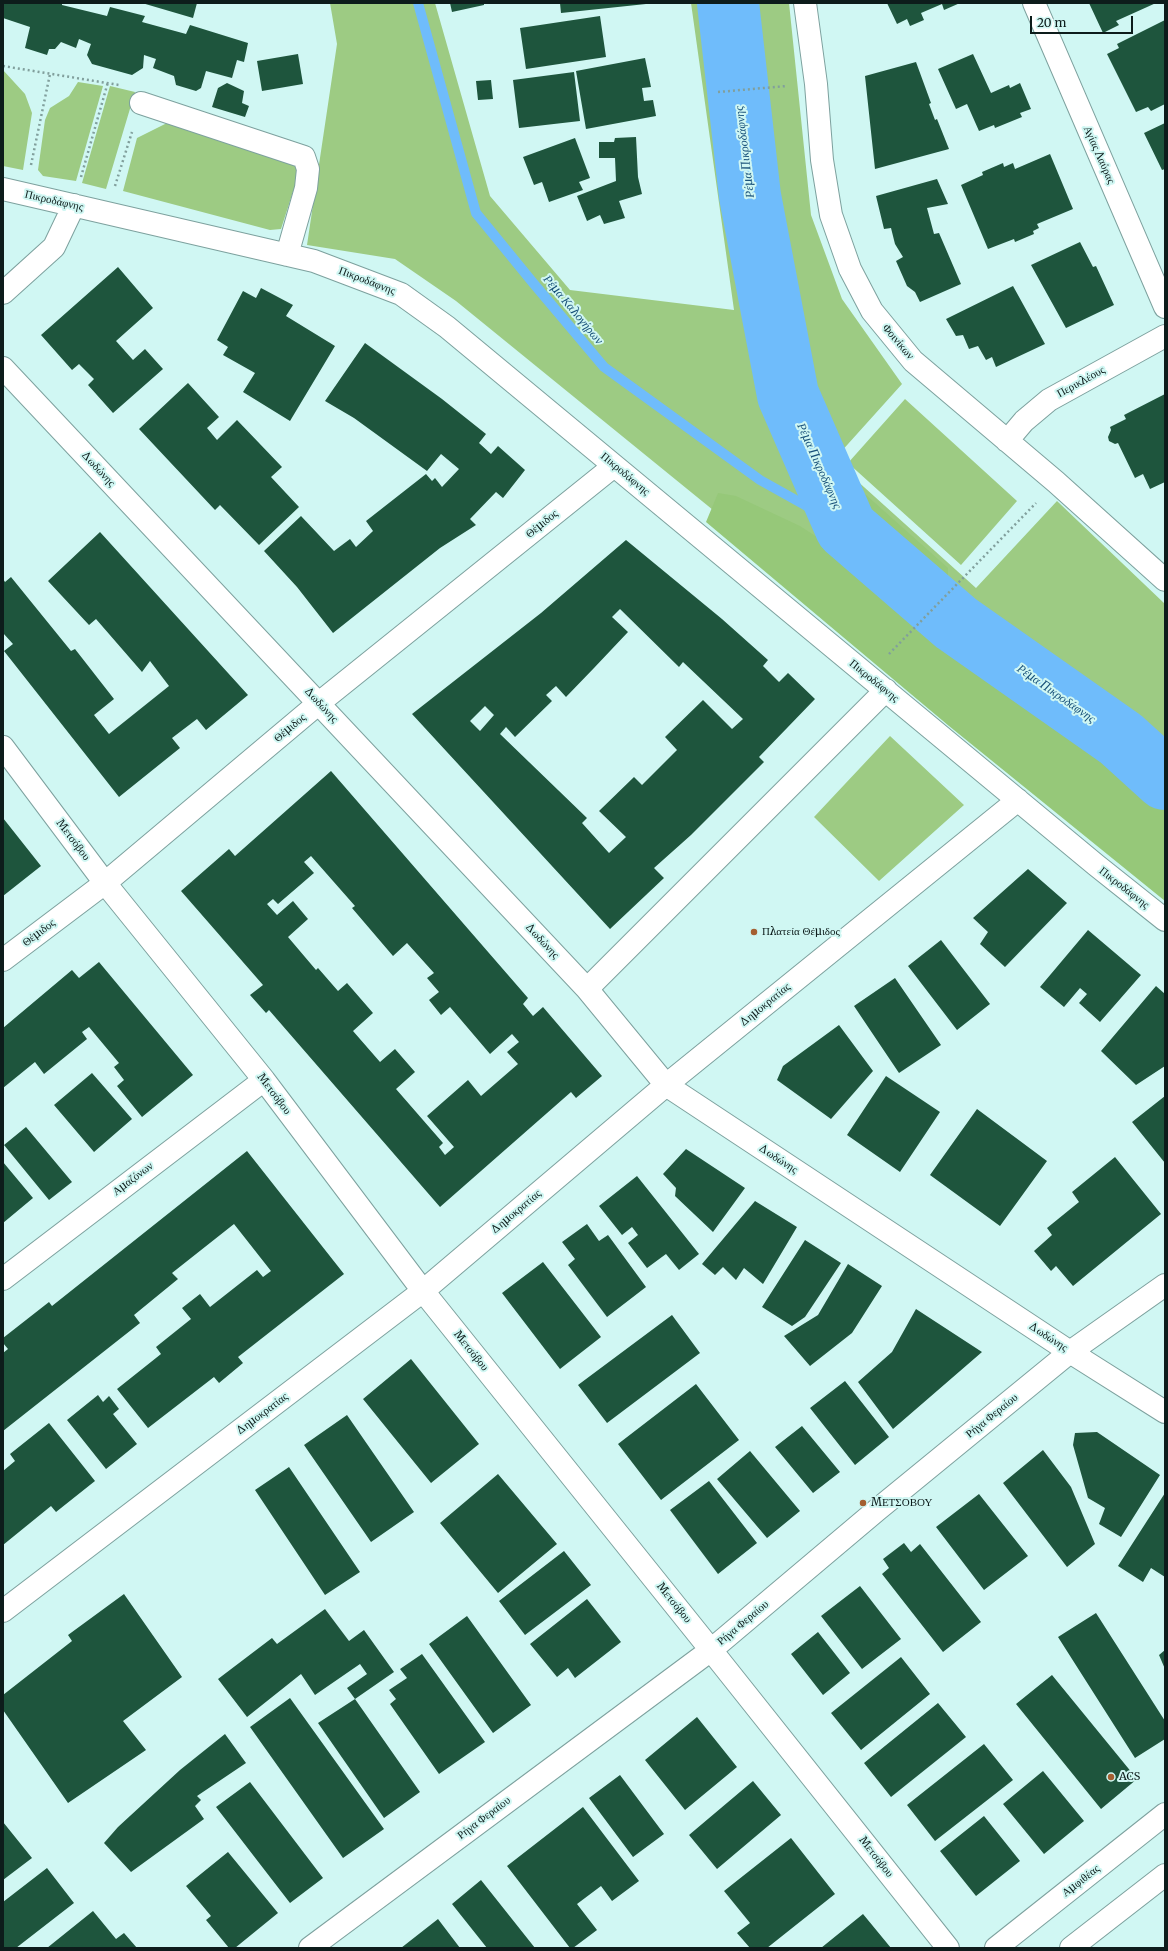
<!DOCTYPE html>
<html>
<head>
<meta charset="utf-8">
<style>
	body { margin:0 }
	#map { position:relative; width:1168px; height:1951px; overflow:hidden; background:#d0f7f3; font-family:Merriweather,serif }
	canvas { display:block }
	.frame { position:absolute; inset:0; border:4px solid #0d1c1b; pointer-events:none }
	.scale { position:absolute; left:1030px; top:16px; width:103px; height:18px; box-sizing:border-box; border:2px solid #0d1c1b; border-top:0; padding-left:5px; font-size:12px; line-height:14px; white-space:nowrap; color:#0d1c1b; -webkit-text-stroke:3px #d0f7f3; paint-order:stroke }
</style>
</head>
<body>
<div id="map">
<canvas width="1168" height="1951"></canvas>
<div class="frame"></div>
<div class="scale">20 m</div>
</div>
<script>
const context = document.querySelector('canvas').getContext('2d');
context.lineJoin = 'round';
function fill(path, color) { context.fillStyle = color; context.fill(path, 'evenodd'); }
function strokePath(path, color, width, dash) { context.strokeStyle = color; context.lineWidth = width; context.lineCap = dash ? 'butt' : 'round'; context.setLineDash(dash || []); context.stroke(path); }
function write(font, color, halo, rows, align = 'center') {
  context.font = font + ' Merriweather,serif'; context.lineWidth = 4; context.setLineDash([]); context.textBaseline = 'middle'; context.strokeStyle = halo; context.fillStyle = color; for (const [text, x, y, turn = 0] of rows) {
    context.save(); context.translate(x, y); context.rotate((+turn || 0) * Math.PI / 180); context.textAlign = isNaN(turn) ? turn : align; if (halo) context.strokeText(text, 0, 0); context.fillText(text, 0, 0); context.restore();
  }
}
fill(new Path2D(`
	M330,3H435L490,196L570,290L734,310L691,3H789L811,215L842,299L902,384L839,454L844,469L976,588L1057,501L1165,604V893L788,571L456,301L395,259L307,245L337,44Z
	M3,70L25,94L32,113L23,170L3,166Z
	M78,82L103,86L76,181L43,176L38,170L45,120L50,108L69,96Z
	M110,86L135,92L106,189L82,183Z
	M167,123L296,165L298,176L281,229L270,230L123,191L137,138Z
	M905,399L1017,501L961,565L848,463Z
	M890,736L964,805L879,881L814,817Z`), '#9dcb83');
fill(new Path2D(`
	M849,484L856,486L948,568V576L909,571L867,540L848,502Z
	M718,493L736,496L800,526L868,570L947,636L1020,685L1082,749L1140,783L1165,802V901L949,726L706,522Z`), '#96c879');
strokePath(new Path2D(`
	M418,3L476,213L534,284L604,367L760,480L846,528`), '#6fbcfb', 10);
strokePath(new Path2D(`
	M728,3L750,196L788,395L846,528L956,623L1121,739L1165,779`), '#6fbcfb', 62);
fill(new Path2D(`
	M4,3H62V5L107,16L110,7L145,16L142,22L186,34L190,25L248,43L244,62L237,60L232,78L206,71L201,88L196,91L176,85L174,76L153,68L156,59L144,55L143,68L132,75L92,64L87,55L91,44L79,39L76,48L61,42L55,49H49L47,55L25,48L30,27L3,18Z
	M142,3H197L193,18Z
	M450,3H484V5L452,12Z
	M560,3H646V4L561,13Z
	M887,3H960L944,10L942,4L921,13L924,20L910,26L907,19L897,24Z
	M1089,3H1156L1116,21L1119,25L1103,33Z
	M600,16L606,57L526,69L520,28Z
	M1165,20V104L1151,111L1148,107L1136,112L1107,54L1119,48L1117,44Z
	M298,54L303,84L262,91L257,61Z
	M973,54L991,93L1009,85L1010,88L1020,83L1031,109L1020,113L1022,117L995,128L994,125L979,131L967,104L956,109L938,69Z
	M645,58L651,87L642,88L644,101L653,100L656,116L586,129L576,71Z
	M916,62L931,103L929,104L935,120L937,119L949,149L875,169L865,76Z
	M574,72L580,121L519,128L513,80Z
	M491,80L493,99L478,100L476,81Z
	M227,83L244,91L242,103L249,106L245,117L212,107L218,88Z
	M1165,123V169L1162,170L1144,133Z
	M636,137L638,177L642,194L619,201L625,218L604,224L600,215L587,221L577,196L616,181L615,158H599V142H614L615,138Z
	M575,138L590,178L579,182L583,190L549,202L542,182L534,185L523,157Z
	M1050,154L1073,209L1037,224L1039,228L1033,231L1034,234L1015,242L1014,239L988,249L961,185L983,175L982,172L1003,163L1004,167L1013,163L1015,169Z
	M937,179L948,204L927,208L934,234L939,233L961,284L920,302L915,292L907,286L896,261L903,257L895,244L891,228L884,229L876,196Z
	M1080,242L1093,267L1096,266L1114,305L1066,328L1031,265Z
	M118,267L153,308L116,341L133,360L145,349L163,369L113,413L88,385L94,379L79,364L72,370L41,335Z
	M1013,286L1045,344L996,367L992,357L986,360L978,346L969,349L963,335L956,336L946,319Z
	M261,288L293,305L286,316L335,346L290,421L243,392L255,373L223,355L228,347L217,340L243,291L256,298Z
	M365,343L442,399L486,434L479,443L491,454L498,446L525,470L503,498L496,492L470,519L476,525L440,548L333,633L297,587L264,551L301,516L334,551L350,539L356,547L373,531L366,521L426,474L432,481L435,478L442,487L459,469L441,454L427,471L354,418L325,401Z
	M188,383L219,417L207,428L217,440L237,420L282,467L271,477L299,507L259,545L220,505L215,510L139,429Z
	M1165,394V482L1150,489L1143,474L1135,478L1118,443L1115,444L1109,441L1108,437L1111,430L1110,427L1126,419L1124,415Z
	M100,532L248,695L206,730L197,719L172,738L180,748L119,797L4,651L13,644L3,633V579L5,582L11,577L71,651L75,649L114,699L94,715L109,734L169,686L150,661L142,672L96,619L89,625L48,581Z
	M626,540L722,619L768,660L763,666L779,682L788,673L815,699L759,757L764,762L691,835L654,868L664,878L610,929L412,714L541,613ZM620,609L679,667L683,662L743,719L732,729L703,700L665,737L677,750L642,785L634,777L599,811L626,837L609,853L582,823L587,818L500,734L506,727L515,737L552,701L546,695L556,686L566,697L594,668L628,632L612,617ZM485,706L494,715L480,731L470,721Z
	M331,771L528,998L523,1004L533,1016L543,1007L602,1076L576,1098L571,1092L440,1207L269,1010L266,1013L250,995L263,985L181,891L229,849L235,856ZM311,856L355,906L352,908L393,956L407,943L434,973L427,978L439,992L429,1000L441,1015L450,1007L490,1054L512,1034L519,1042L507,1052L518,1064L481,1096L468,1080L427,1116L454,1147L445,1155L439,1147L443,1143L396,1089L415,1072L395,1049L380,1062L353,1031L373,1013L347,983L338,991L318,968L316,970L288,937L308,919L293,901L277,915L267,904L273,899L278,904L314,873L304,862Z
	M3,818L41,866L3,896Z
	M1028,869L1067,903L1005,967L980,944L988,932L973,918Z
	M1088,930L1141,975L1100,1022L1079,1003L1087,994L1080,988L1064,1007L1040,987Z
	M941,940L990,1004L957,1030L908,966Z
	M99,962L193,1075L142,1117L117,1086L124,1080L114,1067L119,1063L89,1027L82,1032L87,1039L44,1074L35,1062L3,1088V1028L72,970L79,978Z
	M895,978L941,1045L899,1073L854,1006Z
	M1156,986L1165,994V1066L1136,1085L1101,1051Z
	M839,1025L873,1071L831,1119L777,1080L783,1066Z
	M92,1073L132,1119L94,1152L54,1105Z
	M886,1076L940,1112L900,1172L847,1135Z
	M1165,1096V1163L1132,1122Z
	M977,1109L1047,1161L1000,1226L930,1175Z
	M26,1127L72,1182L49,1200L4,1145Z
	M686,1149L745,1188L713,1232L675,1196L676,1188L663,1174Z
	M247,1151L344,1274L238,1357L243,1363L219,1383L214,1377L148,1428L117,1389L161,1354L156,1347L191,1319L182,1308L200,1294L210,1307L257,1270L263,1277L271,1271L234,1224L172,1273L178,1279L134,1315L140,1323L3,1431V1353L8,1349L3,1343V1338L49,1302L52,1306Z
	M1115,1157L1161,1214L1073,1286L1056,1266L1051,1271L1034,1251L1052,1235L1047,1228L1079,1202L1072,1192Z
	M3,1162L33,1198L3,1223Z
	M637,1176L699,1254L679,1270L666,1254L647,1268L628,1243L638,1235L632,1227L622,1235L599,1206Z
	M755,1201L797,1227L763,1284L744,1268L736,1280L723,1267L715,1275L702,1264Z
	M587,1224L599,1241L608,1235L646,1287L607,1317L568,1265L575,1259L562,1242Z
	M805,1240L841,1263L805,1317L792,1326L762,1307Z
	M543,1262L601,1337L560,1369L502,1293Z
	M848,1264L882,1286L852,1333L810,1366L784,1336L818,1315Z
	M916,1309L982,1352L893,1429L858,1382L892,1352Z
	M672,1315L700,1353L607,1423L578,1385Z
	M411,1359L479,1444L431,1483L363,1399Z
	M845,1381L889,1437L855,1465L810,1408Z
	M696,1384L739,1440L661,1500L618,1444Z
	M98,1395L103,1402L109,1396L119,1409L113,1414L137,1444L106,1469L67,1420Z
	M347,1415L414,1512L371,1542L304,1445Z
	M49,1423L95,1481L56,1512L51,1506L3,1545V1471L15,1461L10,1454Z
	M802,1426L840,1472L813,1493L775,1447Z
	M1097,1432L1160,1475L1121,1537L1099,1524L1105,1508L1088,1498L1073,1445L1075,1433Z
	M1043,1450L1071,1487L1095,1544L1067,1567L1003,1483Z
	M750,1451L800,1511L767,1538L717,1479Z
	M289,1467L360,1572L325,1595L255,1490Z
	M498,1474L557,1544L498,1593L440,1523Z
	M709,1481L757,1543L718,1574L670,1510Z
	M1165,1493V1577L1151,1568L1143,1582L1118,1566Z
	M979,1494L1028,1556L984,1590L936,1527Z
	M904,1543L911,1552L920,1544L981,1622L943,1652L882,1574L889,1568L883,1559Z
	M564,1551L591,1585L525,1635L499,1601Z
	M860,1586L901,1639L862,1669L821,1616Z
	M124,1594L182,1677L123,1721L146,1750L68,1803L3,1710V1695L72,1641L68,1635Z
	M587,1599L621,1642L575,1678L568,1668L557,1677L530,1644Z
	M325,1609L349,1641L364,1630L394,1672L355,1699L420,1792L384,1818L318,1723L355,1699L347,1688L367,1674L360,1664L315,1695L301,1674L247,1717L218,1679L272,1638L277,1644Z
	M1096,1613L1165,1721V1739L1135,1758L1058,1637Z
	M467,1616L531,1705L493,1733L429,1644Z
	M818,1632L850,1673L823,1695L791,1654Z
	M1165,1650V1669L1159,1655Z
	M422,1654L485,1742L439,1774L390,1704L396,1699L389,1690L407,1678L400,1669Z
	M901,1657L930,1694L861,1750L831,1713Z
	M1052,1675L1137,1779L1101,1809L1016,1704Z
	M290,1698L384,1829L343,1858L250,1727Z
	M938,1703L966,1737L891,1797L864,1763Z
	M697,1717L737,1767L685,1810L645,1760Z
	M225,1734L246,1763L197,1796L201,1800L195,1806L204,1819L131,1872L104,1843L118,1827L180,1770Z
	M984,1744L1013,1780L935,1841L907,1805Z
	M1043,1771L1084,1821L1044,1854L1003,1804Z
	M620,1775L664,1834L633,1857L589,1798Z
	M753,1781L781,1815L717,1869L689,1835Z
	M250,1782L323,1878L290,1903L216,1807Z
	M583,1807L639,1881L612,1901L601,1886L577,1904L597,1930L573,1948H570L507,1866Z
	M984,1816L1020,1861L976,1896L940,1851Z
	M3,1822L32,1858L3,1880Z
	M791,1838L835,1894L767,1948H750L737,1933L750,1923L724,1891Z
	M228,1852L278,1913L235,1948H229L206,1920L211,1916L186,1886Z
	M47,1868L74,1903L16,1948H3V1902Z
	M481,1880L535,1948H487L452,1904Z
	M93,1911L116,1939L124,1933L137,1948H47Z
	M863,1914L891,1948H821Z
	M438,1919L460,1948H401Z`), '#1e553d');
const minor = new Path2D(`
	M805,3L816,84L822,160L831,215L850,269L872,311L913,361L1056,482L1165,580
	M1034,3L1165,307
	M141,103L304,157L308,169L306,188L287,255
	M3,189L314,261L401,294L447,327L1096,865L1165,920
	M3,293L54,247L74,205
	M3,368L587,989L666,1085L1070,1352L1165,1412
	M1007,441L1024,421L1049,400L1165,336
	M3,747L105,883L264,1080L423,1291L711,1650L948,1948
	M3,960L105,883L319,703L614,466
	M587,989L886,690
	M3,1279L264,1080
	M3,1611L423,1291L666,1085L1018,800
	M310,1948L711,1650L877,1510L1070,1352L1165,1285`);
const major = new Path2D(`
	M996,1948L1165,1814
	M1071,1948L1165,1875`);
strokePath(minor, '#7da19e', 24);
strokePath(major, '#7da19e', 24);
strokePath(new Path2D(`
	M3,66L119,85
	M718,92L787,86
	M31,165L50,74
	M81,177L108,82
	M115,186L132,132
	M889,654L1036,503`), '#819f9c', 2.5, [2, 3]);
strokePath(minor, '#fff', 22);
strokePath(major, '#fff', 22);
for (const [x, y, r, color] of [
	[754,932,4,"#a45f31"],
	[863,1503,4,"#a45f31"],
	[1111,1777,4,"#a45f31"]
]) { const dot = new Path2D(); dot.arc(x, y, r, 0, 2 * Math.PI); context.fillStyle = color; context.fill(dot); strokePath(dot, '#d0f7f3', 1.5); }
write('11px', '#0d1c1b', '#d0f7f3', [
	["Αγίας Λαύρας",1099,155,66],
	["Πικροδάφνης",54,201,13],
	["Πικροδάφνης",367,281,21],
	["Φοινίκων",898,342,50],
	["Περικλέους",1081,382,-29],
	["Δωδώνης",98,469,47],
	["Πικροδάφνης",625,474,40],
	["Θέμιδος",542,524,-39],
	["Πικροδάφνης",874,681,39],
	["Δωδώνης",321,705,47],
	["Θέμιδος",290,728,-40],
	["Μετσόβου",73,840,53],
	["Πικροδάφνης",1124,888,38],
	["Θέμιδος",39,933,-37],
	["Δωδώνης",542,941,47],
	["Δημοκρατίας",765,1005,-39],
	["Μετσόβου",274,1094,53],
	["Δωδώνης",778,1159,33],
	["Αμαζόνων",133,1179,-37],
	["Δημοκρατίας",516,1212,-40],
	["Δωδώνης",1048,1337,33],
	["Μετσόβου",471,1351,51],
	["Δημοκρατίας",262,1414,-37],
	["Ρήγα Φεραίου",992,1416,-39],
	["Μετσόβου",674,1603,51],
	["Ρήγα Φεραίου",743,1623,-40],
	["Ρήγα Φεραίου",484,1818,-37],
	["Μετσόβου",876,1857,52],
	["Αμφιθέας",1081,1881,-38]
]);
write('11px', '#0d1c1b', '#d0f7f3', [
	["Πλατεία Θέμιδος",762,932],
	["ΜΕΤΣΟΒΟΥ",871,1503],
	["ACS",1119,1777]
], 'left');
write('italic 12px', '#19517a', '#d0f7f3', [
	["Ρέμα Πικροδάφνης",745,152,-97],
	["Ρέμα Καλογήρων",573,310,50],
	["Ρέμα Πικροδάφνης",819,466,66],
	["Ρέμα Πικροδάφνης",1056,694,35]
]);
</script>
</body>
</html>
